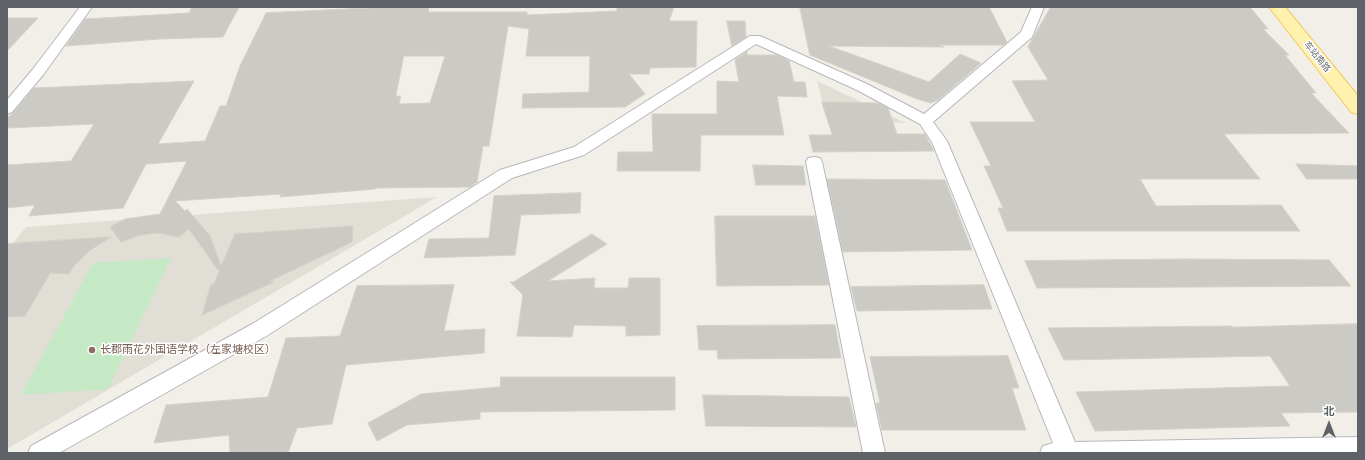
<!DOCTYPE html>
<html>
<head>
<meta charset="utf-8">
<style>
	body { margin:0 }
	#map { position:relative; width:1365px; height:460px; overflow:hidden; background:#f1efe8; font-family:"DejaVu Sans","Noto Sans SC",sans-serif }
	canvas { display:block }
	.frame { position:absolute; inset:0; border:8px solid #5f6368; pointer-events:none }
	.north { position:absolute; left:1309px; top:404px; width:40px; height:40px; -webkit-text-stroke:3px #fff; paint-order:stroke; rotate:0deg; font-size:11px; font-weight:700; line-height:16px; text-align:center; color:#5f6368 }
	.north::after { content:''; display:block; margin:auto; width:14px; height:18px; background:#5f6368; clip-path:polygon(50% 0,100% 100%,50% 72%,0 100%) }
</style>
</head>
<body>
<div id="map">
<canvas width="1365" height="460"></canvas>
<div class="frame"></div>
<div class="north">北</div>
</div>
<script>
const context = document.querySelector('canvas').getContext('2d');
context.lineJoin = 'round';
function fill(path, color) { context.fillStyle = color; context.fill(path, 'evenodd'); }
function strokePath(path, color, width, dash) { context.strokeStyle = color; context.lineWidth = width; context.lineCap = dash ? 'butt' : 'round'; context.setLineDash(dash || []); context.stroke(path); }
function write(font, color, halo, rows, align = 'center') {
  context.font = font + ' "DejaVu Sans","Noto Sans SC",sans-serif'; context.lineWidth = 3; context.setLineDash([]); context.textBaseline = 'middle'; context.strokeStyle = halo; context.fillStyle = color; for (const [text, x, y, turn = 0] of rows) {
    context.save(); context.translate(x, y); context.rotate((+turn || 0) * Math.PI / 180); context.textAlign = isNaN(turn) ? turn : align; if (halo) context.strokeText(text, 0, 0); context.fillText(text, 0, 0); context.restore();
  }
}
fill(new Path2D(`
	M817,81L906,123H828Z
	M437,197L7,449V251L26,227Z`), '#e1ded6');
fill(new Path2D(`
	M171,258L108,389L21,395L93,263Z`), '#c5e8c5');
const building = new Path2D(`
	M192,7H239L223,37L160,39L66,46L85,19L189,13Z
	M391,7H429L428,12H527V15L617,11V7H674L669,21H697L696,67L650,68L649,74H629L645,94L625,107L522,108L523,94L589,92L590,56H526L529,29L508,26L489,146H483L477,182L470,187L376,188L375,189L280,197L281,194L175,201L185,211L187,209L210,236L221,266L235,234L353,226L352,242L270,281L274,282L202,315L211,284H214L220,269L218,270L189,229L179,237L158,233L140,235L121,242L110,227L125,219L160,214L187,161L146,164L123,208L29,216L35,205L7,208V165L71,161L94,124L7,128V118L13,113L34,88L194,81L158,144L205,141L220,106H226L240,66L266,13ZM404,56H445L430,103L399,104L401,96H396Z
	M800,7H989L1007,42L1003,45H939L944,47L829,46L929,82L960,54L981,63L938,100L931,103L917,99L810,55Z
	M1051,7H1250L1268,29H1263L1289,55H1285L1316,93H1311L1349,133L1224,134L1260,179H1140L1156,206L1281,205L1300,231H1007L998,208H1003L984,166H991L970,122H1035L1012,81L1048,80L1028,47Z
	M7,18H38L7,51Z
	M727,21H745L746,37L732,46Z
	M747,52V55H777L789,61L794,82H805L807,97L777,96L784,135H701L700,171H617L618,152H653L652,114H717V81L739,82L735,60Z
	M822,102L877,103L888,108L897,134H925L934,151L813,152L809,135H832Z
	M1296,164L1358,166V179H1307Z
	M753,165L803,166L806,185H756Z
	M827,179L945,180L972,250L843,252Z
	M581,193L580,213L521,215L515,255L424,258L429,239L489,238L494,196Z
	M715,216H815L829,285L717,286Z
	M592,234L607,244L548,281L595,278L594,288H628L629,278H660V335L626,336V326L574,325L572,337L517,336L523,295L510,282H513Z
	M111,237L89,251L74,266L69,274L50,273L25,316L7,317V244Z
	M1185,259L1329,260L1351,286L1037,288L1025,261Z
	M454,285L444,331L485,329L484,353L346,365L332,424L297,428L288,453H230L229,435L154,443L166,405L268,397L286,338L340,336L357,286Z
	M984,285L992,309L857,311L851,287Z
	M1358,324V412L1281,413L1290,426L1095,431L1076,392L1290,386L1270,356L1064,360L1048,328L1231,326L1232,327Z
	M835,325L841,358L718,359L717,350H699L697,326Z
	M1008,356L1019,388H1012L1026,430H882L876,403H880L870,357Z
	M501,377H675V410L480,412V419L407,425L377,441L368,423L421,394L500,387Z
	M703,395L849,397L856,427L706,426Z`);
fill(building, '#cccac5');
strokePath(building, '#d6d1c6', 1);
const minor = new Path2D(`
	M80,7H92L43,75L12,112L7,114V100L33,69Z
	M1032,7H1044L1032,37L933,122L947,141L1075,442L1358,437V453H1040L1043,446L1053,443L932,142L920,124L857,90L756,44L584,155L512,178L268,335L59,453H28L31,446L254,323L500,170L574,147L750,36H760L867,84L924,114L1021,32Z
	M814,157L820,158L822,162L885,453H863L806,162L808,158Z`);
const primary = new Path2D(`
	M1269,7H1285L1358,96V114L1351,112Z`);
strokePath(minor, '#b5b8bc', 2);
strokePath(primary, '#f2c960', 2);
fill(minor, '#fff');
fill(primary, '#fff2af');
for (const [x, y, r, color] of [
	[92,350,4,"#8d6e63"]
]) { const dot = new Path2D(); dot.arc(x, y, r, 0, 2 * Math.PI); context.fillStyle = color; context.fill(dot); strokePath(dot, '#fff', 1.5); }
write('9px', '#5f6368', '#fff', [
	["车站南路",1317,57,51]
]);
write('11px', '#785e54', '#fff', [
	["长郡雨花外国语学校（左家塘校区）",100,350]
], 'left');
</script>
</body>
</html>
